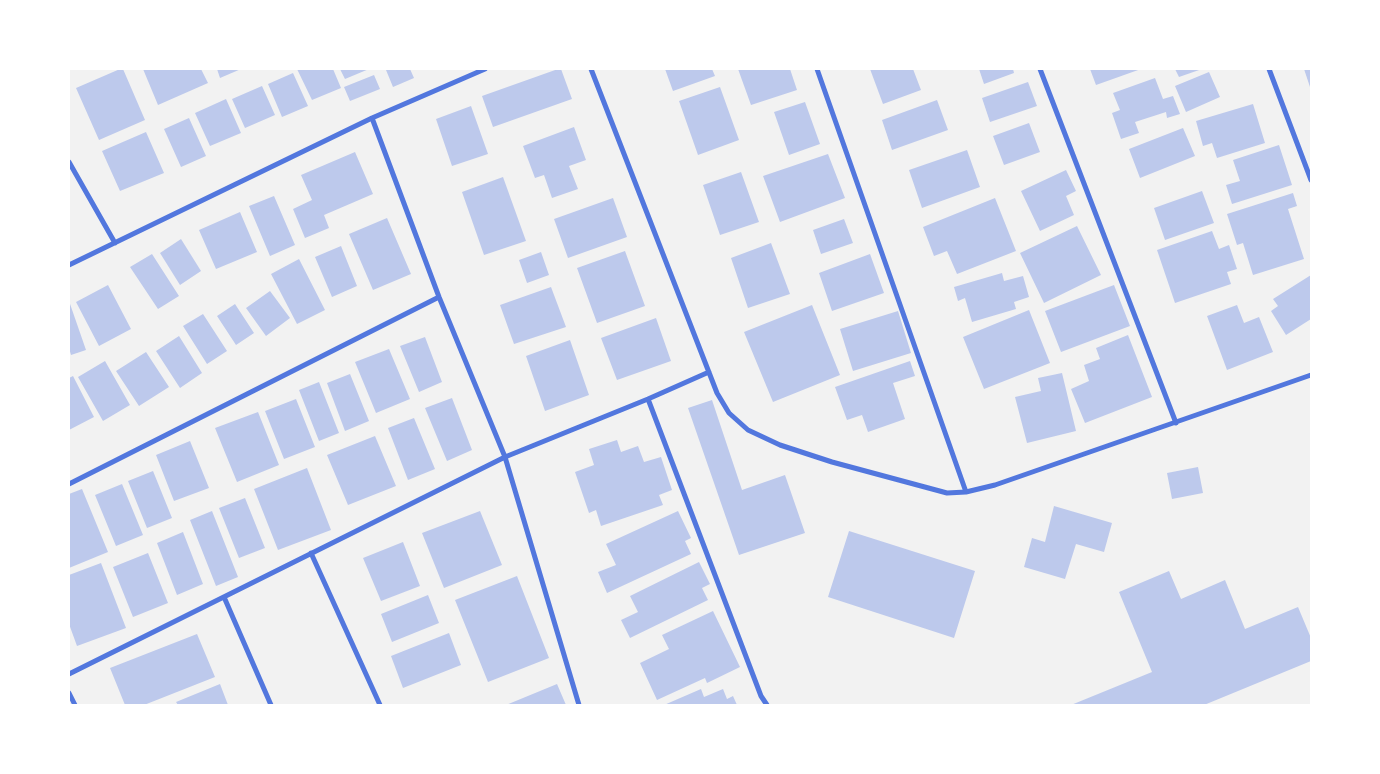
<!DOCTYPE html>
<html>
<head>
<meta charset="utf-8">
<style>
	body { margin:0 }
	#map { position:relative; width:1380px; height:774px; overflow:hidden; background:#f2f2f2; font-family:Karla,sans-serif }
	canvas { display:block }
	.frame { position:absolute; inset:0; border:70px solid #fff; pointer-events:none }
</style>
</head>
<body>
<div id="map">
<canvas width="1380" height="774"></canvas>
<div class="frame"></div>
</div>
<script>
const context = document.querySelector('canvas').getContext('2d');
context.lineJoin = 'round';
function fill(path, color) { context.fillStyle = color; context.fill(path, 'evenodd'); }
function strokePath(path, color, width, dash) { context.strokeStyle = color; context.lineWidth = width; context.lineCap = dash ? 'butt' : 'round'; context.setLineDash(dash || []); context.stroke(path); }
fill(new Path2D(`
	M120,69H123L145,120L99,140L76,88Z
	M143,69H201L208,83L158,105Z
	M217,69H241L220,78Z
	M297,69H333L341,88L312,100Z
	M340,69H369L345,79Z
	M389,69H410L414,78L393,87L386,70Z
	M558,69H561L572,99L493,127L482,96Z
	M665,69H712L715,76L673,91Z
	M738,69H790L797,90L751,105Z
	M870,69H913L921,90L883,104Z
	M979,69H1013L1014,73L984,84Z
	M1090,69H1141L1096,85Z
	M1175,69H1202L1179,77Z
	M1304,69H1311V90Z
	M1209,72L1220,97L1186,112L1175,86Z
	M293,73L308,106L282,117L268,84Z
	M374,75L380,89L350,101L344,87Z
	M1155,78L1163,99L1173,96L1180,114L1167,118L1166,112L1135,122L1139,133L1121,139L1112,113L1120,110L1113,93Z
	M1028,82L1037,106L990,122L982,98Z
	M262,86L275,115L245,128L232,99Z
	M720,87L739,140L698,155L679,101Z
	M226,99L241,133L210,146L195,113Z
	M937,100L948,130L892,150L882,120Z
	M805,102L820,144L789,155L774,112Z
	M1253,104L1265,143L1217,158L1212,143L1203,146L1196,121Z
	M471,106L488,154L452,166L436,119Z
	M189,118L206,156L181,167L164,129Z
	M1029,123L1040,152L1004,165L993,136Z
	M574,127L586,160L569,166L578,189L552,198L544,175L535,178L523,146Z
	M1183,128L1195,156L1140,178L1129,149Z
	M146,132L164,173L120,191L102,151Z
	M1279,145L1292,185L1232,204L1226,185L1240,181L1233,160Z
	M967,150L980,187L922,208L909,170Z
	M355,152L373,194L324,215L329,228L305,238L293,209L312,200L301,175Z
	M828,154L845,198L780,222L763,176Z
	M1066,170L1076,191L1066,196L1074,215L1040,231L1021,191Z
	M741,172L759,222L720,235L703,185Z
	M503,177L526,241L484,255L462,192Z
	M1202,191L1214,223L1165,240L1154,208Z
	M1293,193L1297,206L1288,209L1304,259L1253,275L1243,243L1237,245L1227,214Z
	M274,196L295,245L270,256L249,206Z
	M613,198L627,237L568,258L554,219Z
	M995,198L1016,251L957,274L947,251L934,256L923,227Z
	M240,212L257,252L216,269L199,230Z
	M387,218L411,274L373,290L349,234Z
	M844,219L853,243L821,254L813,230Z
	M1077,226L1101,275L1044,303L1020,253Z
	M1212,231L1219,249L1229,245L1237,269L1227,272L1231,284L1175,303L1157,250Z
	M181,239L201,271L180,285L160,253Z
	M771,243L790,294L748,308L731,258Z
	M341,246L357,286L332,297L315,257Z
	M625,251L645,306L597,323L577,268Z
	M541,252L549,275L527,283L519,260Z
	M152,254L179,296L158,309L130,267Z
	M870,254L884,293L832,311L819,273Z
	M299,259L325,310L297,324L271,274Z
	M1002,273L1004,281L1023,276L1029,297L1014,302L1016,309L972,322L965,298L958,301L954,287Z
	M1311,275V319L1286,335L1271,311L1278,306L1273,299Z
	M108,285L131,329L99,346L76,302Z
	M1114,285L1130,326L1061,352L1045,311Z
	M551,287L566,327L514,344L500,305Z
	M270,291L290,318L266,336L246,308Z
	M69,301L86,350L71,355L69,348Z
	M235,304L254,333L236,345L217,316Z
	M812,305L840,375L773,402L744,332Z
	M1237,305L1244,323L1259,317L1273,352L1227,370L1207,316Z
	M1029,310L1050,363L984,389L963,337Z
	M898,311L911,353L853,371L840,329Z
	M203,314L227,351L207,364L183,326Z
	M656,318L671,361L617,380L601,338Z
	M1128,335L1152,397L1085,423L1071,389L1089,381L1084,365L1100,359L1096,348Z
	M179,336L202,373L180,388L156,351Z
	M425,337L442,382L419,392L400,346Z
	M570,340L589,395L545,411L526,356Z
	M389,349L410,399L376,413L355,362Z
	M146,352L169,387L139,406L116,371Z
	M105,361L130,405L103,421L78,377Z
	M910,361L915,376L893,383L905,419L868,432L862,415L847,420L835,387Z
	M1062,373L1076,431L1027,443L1015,397L1041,391L1038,378Z
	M350,374L369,421L345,431L327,383Z
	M73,376L94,417L69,430V378Z
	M319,382L339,433L319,441L299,390Z
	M452,398L472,450L447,461L425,408Z
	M296,399L315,447L284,459L265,411Z
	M712,400L742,490L785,475L805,533L739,555L688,408Z
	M258,412L279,465L237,482L215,428Z
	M414,418L435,469L408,480L388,428Z
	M375,436L396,486L348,505L327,455Z
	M617,440L621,452L638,446L644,462L661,457L672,490L659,495L663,505L601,526L596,510L589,513L575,472L594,465L589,449Z
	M190,441L209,488L174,501L156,455Z
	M1198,467L1203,493L1172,499L1167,473Z
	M307,468L331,530L278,550L254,489Z
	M153,471L172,518L147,528L128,481Z
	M122,484L143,535L116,546L95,495Z
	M82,489L108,552L69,568V494Z
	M245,498L265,548L239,558L219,508Z
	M1054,506L1112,523L1104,552L1076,544L1065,579L1024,567L1032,538L1045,542Z
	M212,511L238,577L216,586L190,520Z
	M480,511L502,565L444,588L422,533Z
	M678,511L691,538L685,541L691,554L607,593L598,572L616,565L606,544Z
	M849,531L975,571L954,638L828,597Z
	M183,532L203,584L177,595L157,543Z
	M403,542L420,586L381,601L363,558Z
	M148,553L168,603L133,617L113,567Z
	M699,562L710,584L702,588L708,600L630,638L621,620L638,612L630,596Z
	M101,563L126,628L77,646L69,624V575Z
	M1169,571L1181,599L1225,580L1245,629L1298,607L1311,638V661L1204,705H1071L1152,672L1119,592Z
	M517,576L549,658L488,682L455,600Z
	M428,595L439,623L392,642L381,614Z
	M713,611L740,667L707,683L705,678L657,700L640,663L669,649L662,635Z
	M449,633L461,665L403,688L391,656Z
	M197,634L215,677L144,705H125L110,668Z
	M220,684L228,705H178L176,702Z
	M557,684L566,705H506Z
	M701,689L704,697L723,689L727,699L733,696L737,705H664Z`), '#bdc9ec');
strokePath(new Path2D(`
	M591,69L717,393L729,413L748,430L780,445L832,462L947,493L966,492L995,485L1311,375
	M817,69L966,492
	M1040,69L1176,423
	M1269,69L1311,180
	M372,118L439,297L505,457L579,705
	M69,162L115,243
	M69,265L372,118L485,69
	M648,399L761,696L767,705
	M69,484L439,297
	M311,553L380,705
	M224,597L271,705
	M69,674L505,457L648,399L709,372
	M69,693L75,705`), '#5277de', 5);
</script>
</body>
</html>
